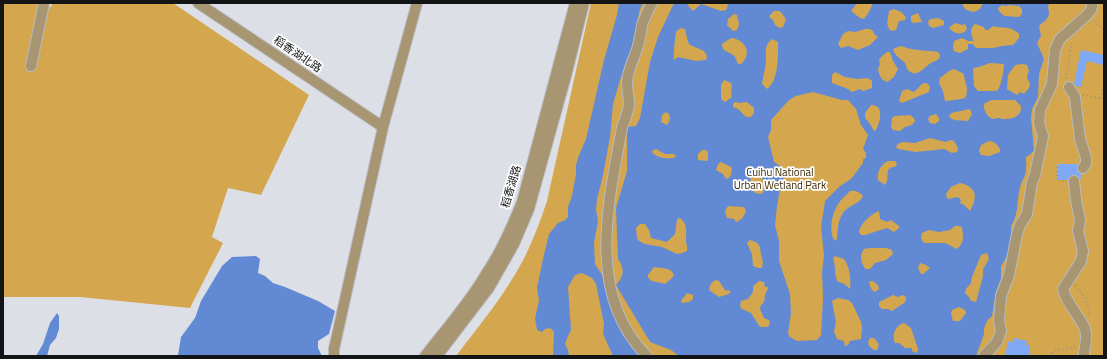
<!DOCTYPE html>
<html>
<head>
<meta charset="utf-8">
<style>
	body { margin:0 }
	#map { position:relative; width:1107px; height:359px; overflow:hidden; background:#dce0e6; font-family:"Titillium Web",sans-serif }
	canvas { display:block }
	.frame { position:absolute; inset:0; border:4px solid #131416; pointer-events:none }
</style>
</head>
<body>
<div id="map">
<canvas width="1107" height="359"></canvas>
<div class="frame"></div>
</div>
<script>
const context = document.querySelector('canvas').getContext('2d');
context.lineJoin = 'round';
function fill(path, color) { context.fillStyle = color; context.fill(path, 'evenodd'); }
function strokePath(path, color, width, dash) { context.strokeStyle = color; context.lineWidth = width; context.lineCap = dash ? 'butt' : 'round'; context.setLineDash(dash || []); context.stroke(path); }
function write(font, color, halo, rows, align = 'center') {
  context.font = font + ' "Titillium Web","Noto Sans SC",sans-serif'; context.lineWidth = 3.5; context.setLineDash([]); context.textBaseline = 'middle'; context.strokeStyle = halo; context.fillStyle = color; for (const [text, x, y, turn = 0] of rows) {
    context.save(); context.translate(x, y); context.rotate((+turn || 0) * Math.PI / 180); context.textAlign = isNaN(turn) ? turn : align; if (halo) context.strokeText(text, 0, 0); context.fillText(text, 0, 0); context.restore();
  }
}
fill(new Path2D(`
	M3,3H40L51,7L52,3H173L309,95L261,195L228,188L212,237L223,243L190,308L80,297H3Z
	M591,3H1104V356H456C477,328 500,301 517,271C530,249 539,225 547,201Z`), '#d4a74e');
fill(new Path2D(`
	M619,3H643L640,9L630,55L627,66L621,77L613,104L610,137L602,180L597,199L596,210L598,221L594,243L595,264L602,275L605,287L639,356H613L603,334L604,324L596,284L592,278L582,273L575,275L568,287L571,330L568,336L565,344L568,350L569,356H553L554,332L550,328L545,329L542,332L537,330L535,318L539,301L537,288L543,259L549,234L558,223L565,220L568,217V207L572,196L576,174V165L579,155L586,139L604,60L617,15Z
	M674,3H687L689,7L693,11L701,4L721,11L726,10L728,5L727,3H857L851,11L860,18L864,19L869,12L873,3H960L963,5C964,10 969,11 974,12L980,9L983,3H1051L1049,4C1047,8 1049,9 1049,13C1049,19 1042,23 1039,26L1041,36L1037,43L1044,59L1039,74L1038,97L1032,109L1031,118L1034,150L1031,154L1026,157C1026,163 1027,170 1025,175C1024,178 1022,181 1021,184C1016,198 1020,212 1011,226L1012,242L1005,260L1001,266V279L996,292L992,316L987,321L984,328V334L976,356H679L671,350L650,342L616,285C624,276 625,269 618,259L616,208L627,171V127L636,126L640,118L650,62L658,37ZM1003,5L1005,6L1010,5L1019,6L1022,9V14L1019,17L1004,16L998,10L999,7ZM894,9L901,12L906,17L905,20L899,21L896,30L891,31C885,25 888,19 889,11ZM774,11H780L786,19L783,27L780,28L775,25C774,20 771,19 769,16ZM918,13L922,22L913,23L911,21V16ZM734,14L737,15L739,24L737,30L733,31L727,25L728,19ZM938,18L944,21V25L933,28L929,26L928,21L931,19ZM955,23L962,25L965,24L967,29C962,36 954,34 949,28ZM975,24L984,27L985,30H988L993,26C1004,30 1009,24 1019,34V38L1013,45L1002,46L993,48H976L973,44H968V49L960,53L954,51L953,47L954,41L962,38L968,41H974C971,36 969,28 975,24ZM681,28L685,29L688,42L690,45L704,51L707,56L706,60L696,61L678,57L674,60C673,57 675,37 676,33C677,30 678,30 681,28ZM865,29H870L873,31L874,34L878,37L870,45L858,50L848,46L841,48L838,44L843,34L848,31L855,32ZM731,38C745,39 753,54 741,64H738C736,60 736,57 733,55C728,51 722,52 722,44ZM772,39L778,42C778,56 779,80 767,89L762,84C763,78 765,69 766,62C766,53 764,45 772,39ZM901,46C913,51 925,50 938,52L940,55L939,59C936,61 933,62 931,63C924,67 918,78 909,71C906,69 907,66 905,63C900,58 895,56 893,49ZM887,52H890L893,61L898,69L894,77L887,82C881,80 879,75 878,69L880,64L879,60L882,56ZM990,63L1004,64C1004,70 1001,87 997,91H978L974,86L973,68L979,67ZM1023,64L1027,65L1029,70L1027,77L1030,84L1029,88L1024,94L1020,92L1017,95L1007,89L1008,75L1015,65ZM954,69L964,74C964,82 970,89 965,98C960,99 949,101 945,101L943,91L939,83L940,78L949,71ZM835,72L845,77L857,79L868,78L872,81V88L863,91L860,89L852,92L848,89L832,83V75ZM724,80L731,83C733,88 730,92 732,97L725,102L721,99V85ZM925,83L928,84L930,87L929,92L902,103L899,101L902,91L907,89L914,92L922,84ZM813,92L842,100H848L856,109L861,125L868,135L863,149L866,153V158L863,159V163L851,179L840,186L825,201L821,227L824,255L822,272L823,298L821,335L817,340L797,341L790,337L788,334L791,313L790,294L779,261V241L775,225L777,206L781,184L786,174L782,167L774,162L768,137L771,130V120L789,100L796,96ZM991,100H1015L1021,106C1022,116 1013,119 1005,119C999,120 1004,118 998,118C996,118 994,119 992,119C987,116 983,110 984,104ZM735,102L740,103L747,102L754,108V113L751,117H746L738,109L733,107V104ZM871,105C885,105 880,122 876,130L874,131L870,124L865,118V113ZM970,109L972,114L968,121L954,120L949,117L951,113ZM666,112L669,114L670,120L667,125L661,122L662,115ZM936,114L939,118V121L935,124L930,123L928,119L930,116ZM910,115L914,118L915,121L912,125L905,127L900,131L893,130L891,127L892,118L895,116ZM930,138L946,142L950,140L954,141L958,148L957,152L952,153L944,149L916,152L898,149L896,147L898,144L902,142L915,143ZM989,141C994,141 997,144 1000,149V152L989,156L981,155L979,151L981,145ZM656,149L665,154H674L676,157C668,160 660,158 653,154L652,151ZM702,150H705L708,151V161L698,160V154ZM888,161H895L897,164L895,167H892L888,170L887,181L885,185L878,180C877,170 881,165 888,161ZM721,162L731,167L732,169C731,173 732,177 726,179L723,174L716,170L718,164ZM751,176H759L762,177L763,182L765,184C765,189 765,191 761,194L755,193L749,186L750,183ZM960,183C977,187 978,197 970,211L964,205L960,203L961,200C958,195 954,198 949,199L947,198L946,194L951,187ZM850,191C855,190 860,192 863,196C860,202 856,203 851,206C838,213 838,226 837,239L835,241C828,232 832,212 839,203C841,199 847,195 850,191ZM728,206L744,207L746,211C744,216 742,220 736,222L734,219L727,218L725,211ZM879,211L880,219L887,222L891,220L900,227L894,232L887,228L865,235H861L859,232C860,224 872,213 879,211ZM680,218C688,224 686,232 686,241C686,244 688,247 687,251L682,253L677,254L662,247L645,244L639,241L637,238L636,228L640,224H645L649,230L651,238L667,242L675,234L677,219ZM955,226H959L962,227C963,237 965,242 957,249L945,243H924L921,238L922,233L929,230L939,232L950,230ZM750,240C763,244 759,248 762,258C763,262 763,263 762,268H758L753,266L752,254L747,243ZM870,248H886L892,250L893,254L886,260L875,263L870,269H865C861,261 859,256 864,249ZM987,253L989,259L983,269V276L976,302L971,301L969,297L965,293L966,289L971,283L972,277L981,255ZM835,256L844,259C850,268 851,278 850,289L843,283L838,282C834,276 836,266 833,258ZM920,263L926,265L930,268L923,274H921L918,268ZM654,267C661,269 670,266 674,275L672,278L665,284L652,281L648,278V275ZM716,280L719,281L725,290L731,291L729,294L719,297L709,290C710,285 711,282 716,280ZM759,281L764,282L765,287H768C768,291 766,291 765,295C764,299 766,302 761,305L760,309L764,318L769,320L770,323L768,327H760L751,313L742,309L740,306L741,301L748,299L753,292V286ZM870,281H873L878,285L879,289L875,292L872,290L869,284ZM687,293L693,295V299L689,302L682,303L681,301ZM893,295L898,297L903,295L906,297V300L904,303L892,311L888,309H882L879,306V302ZM838,298L848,300L852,303L861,322L862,327L861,339L850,341L848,345L845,346L844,341L837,339L834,332L836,322L832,301ZM959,307L965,310L966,313L960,321H953L951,314L952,310ZM904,323L911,328L918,349L917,353L912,351V348H905L899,343H895C891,335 896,325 904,323ZM870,338H874L879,344L877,350H874L869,346L868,342Z
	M256,256L260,259L258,273L265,276L273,283L285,287L318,301L335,311L329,334L318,341V348L322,356H172L178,355L181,337L195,318L201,301L222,266L232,257Z
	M57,313L59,316V329L56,338L50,345L47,356H36L43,344L50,323Z`), '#628ad4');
fill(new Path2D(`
	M1081,50L1104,55V65L1087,61L1081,87L1076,86L1074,83Z
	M1058,164H1078L1077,168L1078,171L1081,174V180L1077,175H1074L1070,176L1068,180H1058Z
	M1014,338L1027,341L1026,345H1030L1029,356H1005L1008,341L1013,342Z`), '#7fa9f5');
const minor = new Path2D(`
	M198,3L383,127
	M31,66L44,3
	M1069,87L1075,97L1080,139L1086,158V163L1083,168
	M1074,181L1076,200L1080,220L1078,231L1083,251L1081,261L1063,289C1066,305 1086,322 1086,334C1087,341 1084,349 1084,356
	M334,356V349L383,127L417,3
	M425,356C446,329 469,303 486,274C501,252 512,227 522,202L575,3
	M437,356L489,288L514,244L529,209L566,76L584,3
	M647,356C586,296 608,203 622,128C624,121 628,113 629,105C629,97 627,89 627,81C628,69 635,57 638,46C640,39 641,32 642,25C645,17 648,10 652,3
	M984,356L997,342L1001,331L999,320L1001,296L1009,275L1017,234L1020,225L1027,214L1032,182L1035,175L1043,136L1039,123L1040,110L1052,84L1055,50L1060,39L1087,15L1091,10L1093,3`);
strokePath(minor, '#b8bbc1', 12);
strokePath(new Path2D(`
	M1094,21L1104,30
	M1066,79L1072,41
	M1083,95L1104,99
	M1101,98L1104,82
	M1057,167V181H1066
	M1075,285C1083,296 1090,303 1089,317
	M1049,356L1055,350L1067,349L1076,347`), '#8c8f93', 1.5, [1, 3]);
strokePath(minor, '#a89571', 10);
write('11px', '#131416', '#fff', [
	["稻香湖北路",297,55,34],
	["稻香湖路",512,187,-73]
]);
write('11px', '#3b2900', '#fff', [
	["Cuihu National",780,173],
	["Urban Wetland Park",780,186]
]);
</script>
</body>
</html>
